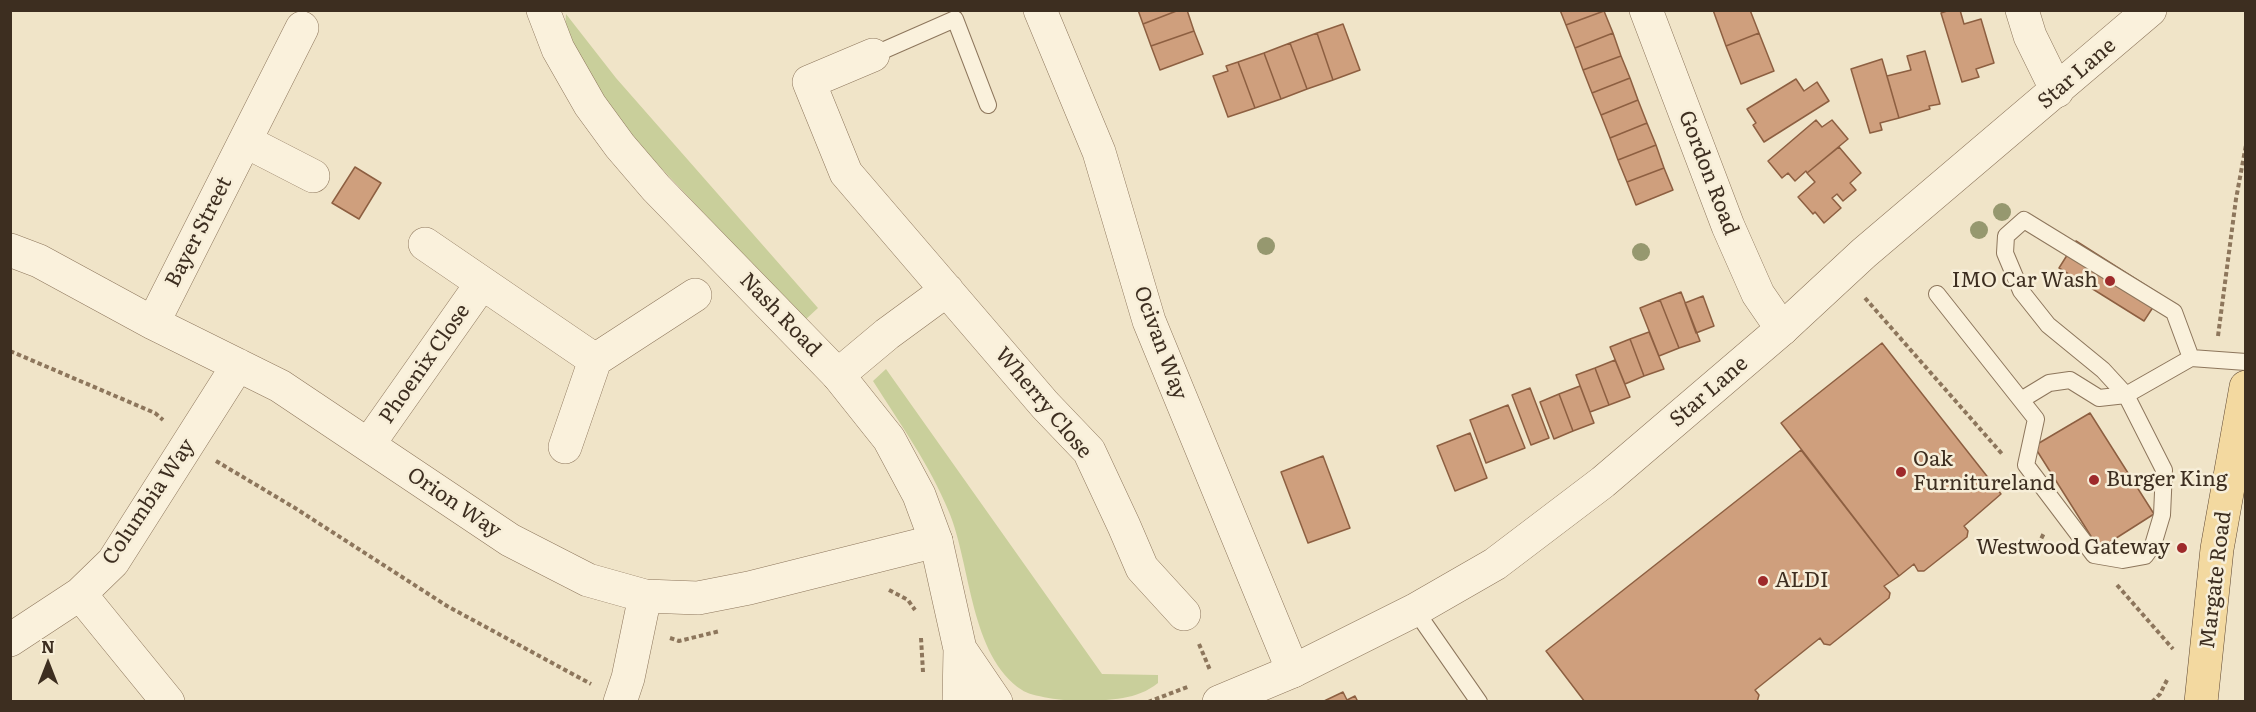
<!DOCTYPE html>
<html>
<head>
<meta charset="utf-8">
<style>
	body { margin:0 }
	#map { position:relative; width:2256px; height:712px; overflow:hidden; background:#f0e4c8; font-family:Literata,serif }
	canvas { display:block }
	.frame { position:absolute; inset:0; border:12px solid #3d2e20; pointer-events:none }
	.north { position:absolute; left:18px; top:634px; width:60px; height:60px; -webkit-text-stroke:4px #f7eed8; paint-order:stroke; rotate:0deg; font-size:16px; font-weight:700; line-height:24px; text-align:center; color:#3d2e20 }
	.north::after { content:''; display:block; margin:auto; width:21px; height:27px; background:#3d2e20; clip-path:polygon(50% 0,100% 100%,50% 72%,0 100%) }
</style>
</head>
<body>
<div id="map">
<canvas width="2256" height="712"></canvas>
<div class="frame"></div>
<div class="north">N</div>
</div>
<script>
const context = document.querySelector('canvas').getContext('2d');
context.lineJoin = 'round';
function fill(path, color) { context.fillStyle = color; context.fill(path, 'evenodd'); }
function strokePath(path, color, width, dash) { context.strokeStyle = color; context.lineWidth = width; context.lineCap = dash ? 'butt' : 'round'; context.setLineDash(dash || []); context.stroke(path); }
function write(font, color, halo, rows, align = 'center') {
  context.font = font + ' Literata,serif'; context.lineWidth = 5; context.setLineDash([]); context.textBaseline = 'middle'; context.strokeStyle = halo; context.fillStyle = color; for (const [text, x, y, turn = 0] of rows) {
    context.save(); context.translate(x, y); context.rotate((+turn || 0) * Math.PI / 180); context.textAlign = isNaN(turn) ? turn : align; if (halo) context.strokeText(text, 0, 0); context.fillText(text, 0, 0); context.restore();
  }
}
fill(new Path2D(`
	M566,14L616,78L818,308L805,320L628,133L594,87L565,29Z
	M886,369L1102,674L1158,675V683C1137,700 1110,700 1084,701C1072,702 1031,697 1022,690C970,656 971,565 949,512C930,465 900,424 873,381Z`), '#c9cf9b');
const building = new Path2D(`
	M1138,10H1179L1143,24Z
	M1179,10H1187L1194,31L1151,46L1143,24Z
	M1560,10H1603L1604,11L1566,25Z
	M1713,10H1750L1759,33L1726,46Z
	M1950,10H1960L1964,24L1981,19L1994,63L1976,69L1979,77L1962,82L1941,13Z
	M1604,11L1613,33L1575,48L1566,25Z
	M1343,24L1360,70L1333,80L1317,33Z
	M1194,31L1203,54L1160,70L1151,46Z
	M1317,33L1333,80L1307,89L1290,43Z
	M1613,33L1621,56L1583,70L1575,48Z
	M1759,33L1774,71L1741,84L1726,46Z
	M1290,43L1307,89L1281,99L1264,53Z
	M1925,51L1940,104L1929,106L1930,109L1899,118L1887,76L1911,70L1907,56Z
	M1264,53L1281,99L1255,108L1238,62Z
	M1621,56L1630,78L1592,93L1583,70Z
	M1882,59L1899,118L1880,123L1882,130L1870,133L1851,69Z
	M1238,62L1255,108L1228,117L1213,76L1228,71L1226,66Z
	M1630,78L1638,100L1601,115L1592,93Z
	M1796,79L1804,91L1817,82L1829,101L1764,142L1753,125L1756,123L1747,109Z
	M1638,100L1647,123L1610,138L1601,115Z
	M1816,120L1822,127L1832,120L1848,139L1807,173L1806,171L1795,181L1788,173L1782,178L1768,161Z
	M1647,123L1656,145L1618,160L1610,138Z
	M1656,145L1664,168L1627,182L1618,160Z
	M1839,147L1861,173L1850,183L1856,190L1843,201L1837,194L1832,198L1841,208L1824,223L1815,212L1813,214L1798,197L1815,182L1807,173Z
	M355,167L381,183L359,219L332,203Z
	M1664,168L1673,190L1636,205L1627,182Z
	M2076,241L2161,295L2144,321L2059,268Z
	M1681,292L1700,341L1679,348L1660,300Z
	M1703,296L1714,326L1696,333L1685,303Z
	M1660,300L1679,348L1659,356L1640,308Z
	M1649,332L1664,369L1644,376L1630,339Z
	M1630,339L1644,376L1625,384L1610,347Z
	M1882,343L2001,494L1964,526L1968,531L1967,537L1924,571H1918L1914,564L1899,576L1781,423Z
	M1615,360L1630,397L1609,405L1595,368Z
	M1595,368L1609,405L1590,412L1576,375Z
	M1580,386L1594,423L1573,431L1559,394Z
	M1530,388L1549,438L1531,445L1512,395Z
	M1559,394L1573,431L1554,439L1540,402Z
	M1508,405L1525,448L1486,463L1470,420Z
	M2090,413L2154,514L2099,549L2034,446Z
	M1470,433L1487,478L1455,491L1437,446Z
	M1801,450L1899,576L1884,586L1890,593L1889,598L1830,645L1824,644L1820,638L1755,690L1759,695L1757,702H1585L1546,651Z
	M1323,456L1350,528L1308,543L1281,472Z
	M1343,692L1347,700L1355,696L1358,702H1322Z`);
fill(building, '#cf9f7d');
strokePath(building, '#8d5f41', 1.5);
const service = new Path2D(`
	M873,55L955,19L988,105
	M1937,294L2036,419L2026,465L2094,555L2123,560L2145,556L2153,545L2162,515L2164,470L2126,395L2103,370L2048,325L2021,291L2005,253L2006,236L2024,220L2174,312L2191,358
	M2021,400L2049,383L2070,380L2099,398L2126,395L2191,358L2246,362
	M1415,610L1479,702`);
const minor = new Path2D(`
	M1040,10L1099,152L1149,321L1293,671
	M1646,10L1728,226L1758,294L1782,329
	M2022,10L2030,36L2057,91
	M873,55L809,82L846,173L1045,405L1089,451L1124,526L1142,568L1184,614
	M245,141L313,176
	M425,244L595,360
	M10,250L39,261L153,323L280,386L510,540L588,580L645,596L698,598L749,588L936,541
	M153,323L302,28
	M838,375L887,334L947,290
	M368,445L482,283
	M565,447L595,360L695,295
	M80,594L168,702
	M10,640L80,594L113,562L238,365
	M620,702L628,678L645,596`);
const tertiary = new Path2D(`
	M543,10L558,49L590,105L620,146L656,188L838,375L889,439L919,495L936,541L960,649L959,702
	M960,649L996,702
	M1219,702L1293,671L1415,610L1495,564L1603,482L1782,329L1864,253L2150,10`);
const primary = new Path2D(`
	M2201,702L2217,549L2246,387`);
strokePath(service, '#8d765c', 18);
strokePath(minor, '#8d765c', 34);
strokePath(tertiary, '#8d765c', 34);
strokePath(primary, '#5b4430', 34);
strokePath(new Path2D(`
	M1865,298L2003,455
	M2218,336L2236,199L2246,145
	M10,351L155,413L163,420
	M216,461L295,508L447,606L591,684
	M2038,545L2044,533
	M2117,585L2173,649
	M889,590L908,600L915,610
	M670,638L679,641L720,631
	M921,638L923,672
	M1199,644L1210,670
	M1148,702L1190,686
	M2152,702L2160,694L2167,680`), '#8d765c', 4, [4.5, 3]);
strokePath(service, '#faf1dc', 16);
strokePath(minor, '#faf1dc', 33);
strokePath(tertiary, '#faf1dc', 33);
strokePath(primary, '#f3d9a0', 33);
context.fillStyle = '#96986f';
for (const [x, y] of [
	[2002,212],
	[1979,230],
	[1266,246],
	[1641,252]
]) { context.beginPath(); context.arc(x, y, 9, 0, 2 * Math.PI); context.fill(); }
for (const [x, y, r, color] of [
	[2110,281,6,"#9e2a2b"],
	[1901,472,6,"#9e2a2b"],
	[2094,480,6,"#9e2a2b"],
	[2182,548,6,"#9e2a2b"],
	[1763,581,6,"#9e2a2b"]
]) { const dot = new Path2D(); dot.arc(x, y, r, 0, 2 * Math.PI); context.fillStyle = color; context.fill(dot); strokePath(dot, '#f7eed8', 2); }
write('21px', '#3d2e20', '#f7eed8', [
	["Star Lane",2077,74,-41],
	["Gordon Road",1708,173,69],
	["Bayer Street",199,232,-63],
	["Nash Road",780,315,46],
	["Ocivan Way",1160,343,70],
	["Phoenix Close",425,364,-55],
	["Star Lane",1709,392,-41],
	["Wherry Close",1043,403,50],
	["Columbia Way",149,502,-56],
	["Orion Way",454,503,34],
	["Margate Road",2216,580,-83]
]);
write('21px', '#3d2e20', '#f7eed8', [
	["IMO Car Wash",2098,281,"right"],
	["Oak",1913,460],
	["Furnitureland",1913,484],
	["Burger King",2106,480],
	["Westwood Gateway",2170,548,"right"],
	["ALDI",1775,581]
], 'left');
</script>
</body>
</html>
